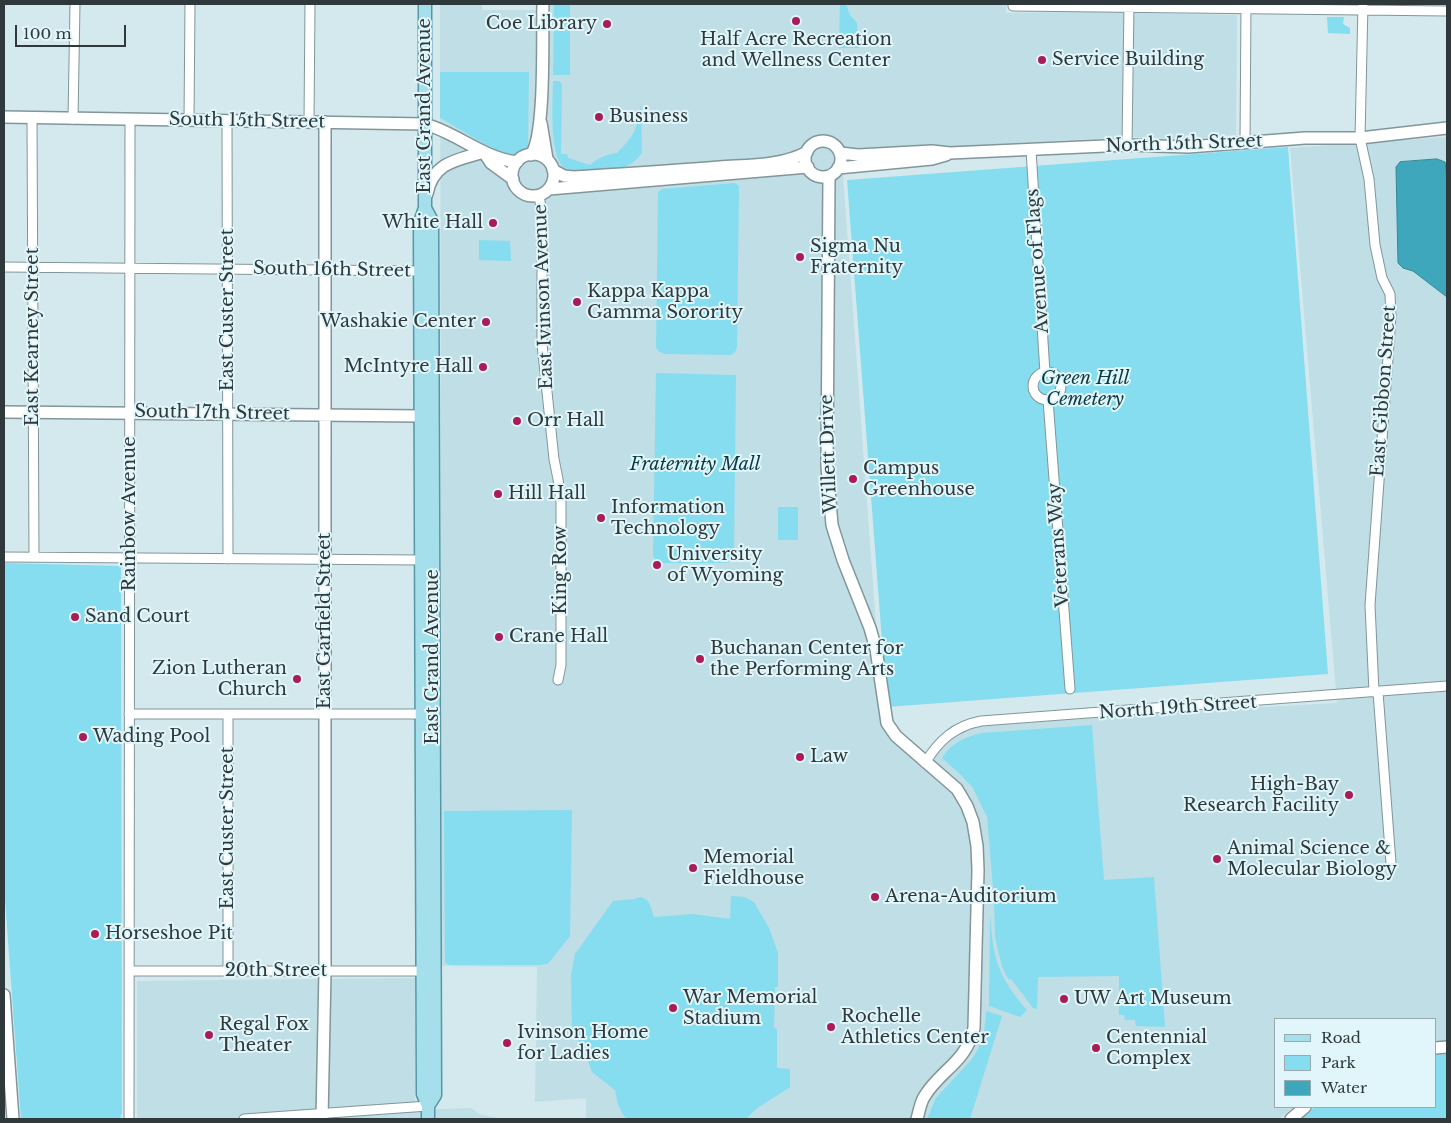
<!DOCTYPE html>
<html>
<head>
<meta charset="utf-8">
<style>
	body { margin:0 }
	#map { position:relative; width:1451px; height:1123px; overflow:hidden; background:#d3e9ee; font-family:"Libre Baskerville",serif }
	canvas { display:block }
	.frame { position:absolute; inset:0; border:5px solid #2f383a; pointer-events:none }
	.legend { position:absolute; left:1274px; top:1018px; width:162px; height:90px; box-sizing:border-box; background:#e0f6fb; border:1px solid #99aaae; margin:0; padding:6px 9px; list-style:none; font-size:15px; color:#2f383a }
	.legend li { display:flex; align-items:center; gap:10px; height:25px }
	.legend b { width:25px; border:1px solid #99aaae }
	.scale { position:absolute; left:15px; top:25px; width:111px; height:22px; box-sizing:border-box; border:2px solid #2f383a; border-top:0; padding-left:6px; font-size:15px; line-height:18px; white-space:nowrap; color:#2f383a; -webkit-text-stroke:4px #e0f6fb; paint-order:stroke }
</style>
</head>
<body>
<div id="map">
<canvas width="1451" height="1123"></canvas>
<div class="frame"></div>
<ul class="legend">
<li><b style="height:6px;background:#a5dfeb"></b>Road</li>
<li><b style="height:14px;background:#86ddef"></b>Park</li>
<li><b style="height:14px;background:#3ea7bb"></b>Water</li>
</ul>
<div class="scale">100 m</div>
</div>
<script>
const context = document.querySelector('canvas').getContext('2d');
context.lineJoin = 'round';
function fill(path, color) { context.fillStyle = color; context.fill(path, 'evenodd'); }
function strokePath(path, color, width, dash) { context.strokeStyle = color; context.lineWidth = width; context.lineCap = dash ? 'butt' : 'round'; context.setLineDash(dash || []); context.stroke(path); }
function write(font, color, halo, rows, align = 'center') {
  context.font = font + ' "Libre Baskerville",serif'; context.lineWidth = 4; context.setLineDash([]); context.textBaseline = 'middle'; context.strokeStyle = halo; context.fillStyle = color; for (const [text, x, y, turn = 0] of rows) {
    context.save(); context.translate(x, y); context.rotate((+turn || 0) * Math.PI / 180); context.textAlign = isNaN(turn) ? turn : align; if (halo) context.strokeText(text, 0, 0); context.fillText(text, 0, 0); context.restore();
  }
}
fill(new Path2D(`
	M440,4H482V10H550L551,4H1006V13L1072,12L1073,4H1135V13L1237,15L1236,135L1186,139L1130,137L1017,143L842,161L875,612L887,723L925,762L933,749L971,723L1337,703L1290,148L1447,137V1040L1435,1041V1019H1275V1107H1293L1279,1119H586V1098L535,1102L537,967L442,966Z
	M415,978V1110L471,1108L479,1114L497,1118V1119H137V981Z`), '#bfdee5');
fill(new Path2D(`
	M554,4H570V75H553Z
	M840,4H846L850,15L857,23L859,48H839Z
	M1327,17H1344L1343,24L1350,28V34L1328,33Z
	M440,72H529L528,147C525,154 520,157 513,156C499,155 456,126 440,118Z
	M553,81H559L562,84L561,154H567L568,158L590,165C598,158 607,154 617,153C636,134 636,130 641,104L642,153C630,169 621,168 602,169C592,169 577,172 567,169C548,162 553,99 553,81Z
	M1288,147L1328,674L887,707L847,180Z
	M735,183L739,186L737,347L735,352L731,355L665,354L658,351L656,347L658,192L662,189Z
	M479,240L510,241L511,261L479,260Z
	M656,373L736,375L734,556L732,561L726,563H662L655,560L653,555Z
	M778,507H798V540H778Z
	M4,563L121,566L122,1113L120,1119H21L4,886Z
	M1092,725L1104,880L1154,877L1165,1027L1136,1026L1135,1020H1125L1124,1015H1119V976L1038,977L1037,1009L1033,1008L1011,979L1009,980L1002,967L995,937L994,899L987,817L973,788L961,775L942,758C950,744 965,737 981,733Z
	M572,810L570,936L552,959L547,964L539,965H450L445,963L444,811Z
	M731,896L744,897L754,902L769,928L778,953V987H775L774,1028L777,1029V1068L790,1069V1087L756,1109L746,1119H628L624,1116L618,1105L615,1090L592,1072L585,1053L572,1030L571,975L575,954L613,901L634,899L641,897C651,900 651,909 654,917L693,914L730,919Z
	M990,914C993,957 997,976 1027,1010L1020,1017L989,1006Z
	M986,1011L1002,1016L970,1119H927L936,1098L972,1059L978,1049L984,1034Z
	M1447,1054V1119H1300L1315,1107H1435V1055Z`), '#86ddef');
const water = new Path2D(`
	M1437,159L1445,162L1447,178V297L1413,271L1403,268L1398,263L1396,167L1400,162Z`);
fill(water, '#3ea7bb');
strokePath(water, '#3a8694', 1);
const street = new Path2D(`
	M1013,4V6L1447,11
	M1363,4L1360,138L1369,179L1375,245L1382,278L1390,294L1391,316L1370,605L1374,692
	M32,118L34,557
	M73,119L75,4
	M189,120L190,4
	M227,121L228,559
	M309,122L310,4
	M1245,143L1246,4
	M1127,145L1129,4
	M1031,150L1045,373
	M539,195L542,215V344L554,459L558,479L561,502V665L558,680
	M4,267L421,271
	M1033 386a14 14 0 1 1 28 0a14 14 0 1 1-28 0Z
	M1048,400L1070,689
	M4,557L421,560
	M1378,692L1391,863
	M129,714H421
	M925,763C939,740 955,726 981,721L1447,686
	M129,971H423
	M228,971V714
	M129,1119L130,119
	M244,1119L428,1106`);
const secondary = new Path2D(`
	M4,117L425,124C457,133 483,158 517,162
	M541,123L547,159
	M805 159a18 18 0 1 1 36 0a18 18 0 1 1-36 0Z
	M840,153L858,155L932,151L950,153L1127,145L1188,147L1305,138H1360L1447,128
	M485,154L491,163L513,179
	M512 175a21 21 0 1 1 42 0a21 21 0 1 1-42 0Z
	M531,155C546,134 542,34 543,4
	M838,168L932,159L946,155
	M553,170L564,176L574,177C622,174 671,171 720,167C747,165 782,166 807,152
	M829,176L827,466L832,525L843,560L870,628L876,649L887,723L896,736L957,789L967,806L973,822L977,846L978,870L974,1028C966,1063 940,1070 924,1097C920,1104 919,1112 917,1119
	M549,189L808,167
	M427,194C433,162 457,160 484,152
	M4,412L421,416
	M4,995L13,1119
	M1435,1048L1447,1047
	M322,1119L325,971V122
	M1291,1119L1305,1107`);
const primary = new Path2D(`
	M425,4V208L420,222L423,1094L428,1106V1119
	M425,208L432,221L435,1095L428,1106`);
strokePath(street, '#82969a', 11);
strokePath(secondary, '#82969a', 14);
strokePath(primary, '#5597a4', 15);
strokePath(street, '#fff', 9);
strokePath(secondary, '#fff', 11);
strokePath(primary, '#a5dfeb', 12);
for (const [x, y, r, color] of [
	[796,21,5,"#aa1b58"],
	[607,24,5,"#aa1b58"],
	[1042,60,5,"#aa1b58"],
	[599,117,5,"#aa1b58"],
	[493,223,5,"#aa1b58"],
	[800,257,5,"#aa1b58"],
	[577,302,5,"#aa1b58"],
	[486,322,5,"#aa1b58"],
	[483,367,5,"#aa1b58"],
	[517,421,5,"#aa1b58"],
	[853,479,5,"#aa1b58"],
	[498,494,5,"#aa1b58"],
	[601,518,5,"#aa1b58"],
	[657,565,5,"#aa1b58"],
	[75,617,5,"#aa1b58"],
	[499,637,5,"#aa1b58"],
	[700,659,5,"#aa1b58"],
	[297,679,5,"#aa1b58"],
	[83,737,5,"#aa1b58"],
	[800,757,5,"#aa1b58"],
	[1349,795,5,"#aa1b58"],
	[1217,859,5,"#aa1b58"],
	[693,868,5,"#aa1b58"],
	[875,897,5,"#aa1b58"],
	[95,934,5,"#aa1b58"],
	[1064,999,5,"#aa1b58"],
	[673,1008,5,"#aa1b58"],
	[831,1027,5,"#aa1b58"],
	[209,1035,5,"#aa1b58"],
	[507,1043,5,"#aa1b58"],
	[1096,1048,5,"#aa1b58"]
]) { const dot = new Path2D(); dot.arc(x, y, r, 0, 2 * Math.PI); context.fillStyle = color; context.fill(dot); strokePath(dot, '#e0f6fb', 2); }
write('18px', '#2f383a', '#e0f6fb', [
	["Coe Library",597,24,"right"],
	["Half Acre Recreation",796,40,"center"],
	["and Wellness Center",796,61,"center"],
	["Service Building",1052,60],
	["Business",609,117],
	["White Hall",483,223,"right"],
	["Sigma Nu",810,247],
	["Fraternity",810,268],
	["Kappa Kappa",587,292],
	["Gamma Sorority",587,313],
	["Washakie Center",476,322,"right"],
	["McIntyre Hall",473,367,"right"],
	["Orr Hall",527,421],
	["Campus",863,469],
	["Greenhouse",863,490],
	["Hill Hall",508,494],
	["Information",611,508],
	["Technology",611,529],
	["University",667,555],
	["of Wyoming",667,576],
	["Sand Court",85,617],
	["Crane Hall",509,637],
	["Buchanan Center for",710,649],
	["the Performing Arts",710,670],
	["Zion Lutheran",287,669,"right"],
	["Church",287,690,"right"],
	["Wading Pool",93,737],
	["Law",810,757],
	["High-Bay",1339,785,"right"],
	["Research Facility",1339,806,"right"],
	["Animal Science &",1227,849],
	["Molecular Biology",1227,870],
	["Memorial",703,858],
	["Fieldhouse",703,879],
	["Arena-Auditorium",885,897],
	["Horseshoe Pit",105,934],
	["War Memorial",683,998],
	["Stadium",683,1019],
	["UW Art Museum",1074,999],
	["Rochelle",841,1017],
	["Athletics Center",841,1038],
	["Regal Fox",219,1025],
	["Theater",219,1046],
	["Ivinson Home",517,1033],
	["for Ladies",517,1054],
	["Centennial",1106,1038],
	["Complex",1106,1059]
], 'left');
write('18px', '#2f383a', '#e0f6fb', [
	["East Grand Avenue",425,106,-90],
	["South 15th Street",247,121,1],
	["North 15th Street",1184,144,-2],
	["Avenue of Flags",1038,261,-94],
	["South 16th Street",332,270,1],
	["East Ivinson Avenue",544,297,-92],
	["East Custer Street",228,310,-90],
	["East Kearney Street",33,337,-90],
	["East Gibbon Street",1384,391,-86],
	["South 17th Street",212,413,1],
	["Willett Drive",829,454,-92],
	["Rainbow Avenue",130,514,-90],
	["Veterans Way",1059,545,-94],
	["King Row",561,570,-90],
	["East Garfield Street",325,621,-90],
	["East Grand Avenue",433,657,-90],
	["North 19th Street",1178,708,-4],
	["East Custer Street",228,828,-90],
	["20th Street",276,971]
]);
write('italic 18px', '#093a43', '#e0f6fb', [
	["Green Hill",1085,379],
	["Cemetery",1085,400],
	["Fraternity Mall",695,465]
]);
</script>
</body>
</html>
